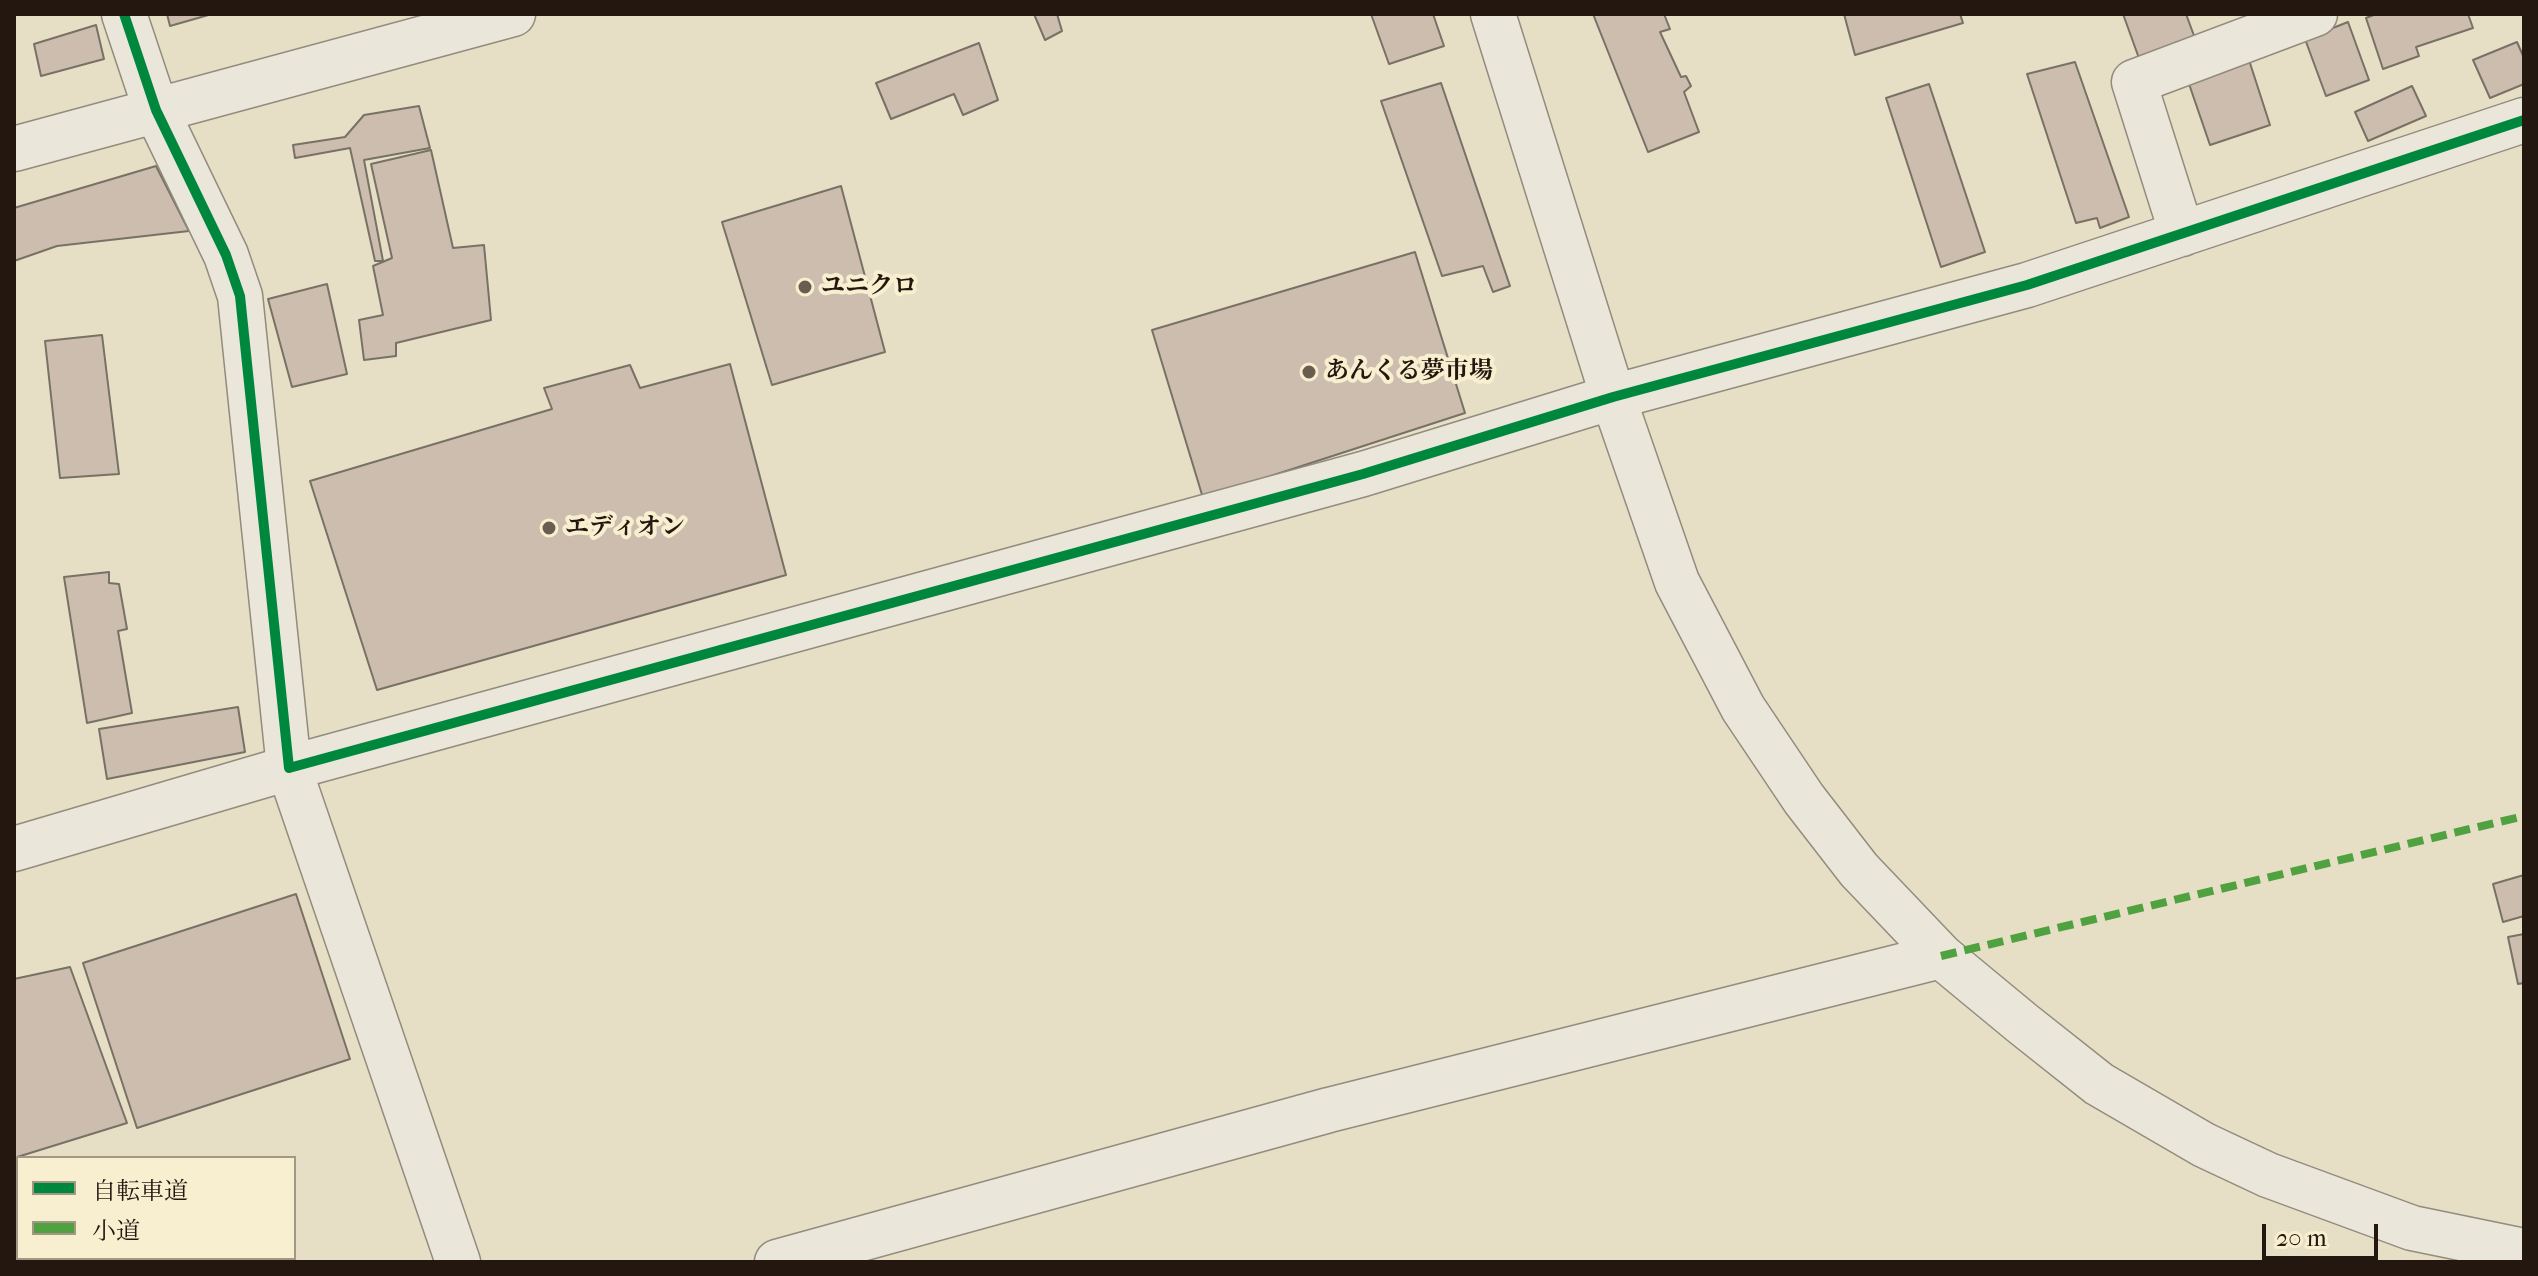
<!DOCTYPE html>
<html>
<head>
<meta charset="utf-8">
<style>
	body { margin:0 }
	#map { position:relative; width:2538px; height:1276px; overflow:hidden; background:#e6dec5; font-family:"IM FELL French Canon","Noto Serif JP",serif }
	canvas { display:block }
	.frame { position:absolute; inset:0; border:16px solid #24170f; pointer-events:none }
	.legend { position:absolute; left:16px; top:1156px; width:280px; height:104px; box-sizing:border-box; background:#f8eed0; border:2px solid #a39883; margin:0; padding:10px 14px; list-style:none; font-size:24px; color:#24170f }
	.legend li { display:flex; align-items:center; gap:16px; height:40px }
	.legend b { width:40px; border:2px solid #a39883 }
	.scale { position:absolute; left:2262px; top:1224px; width:116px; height:36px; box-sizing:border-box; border:4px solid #24170f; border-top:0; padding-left:10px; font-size:24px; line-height:28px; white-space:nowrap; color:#24170f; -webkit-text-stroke:6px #f8eed0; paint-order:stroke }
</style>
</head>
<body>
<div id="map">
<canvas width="2538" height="1276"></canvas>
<div class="frame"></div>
<ul class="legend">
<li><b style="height:10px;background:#00873e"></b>自転車道</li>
<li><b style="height:10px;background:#50a13f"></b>小道</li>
</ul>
<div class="scale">20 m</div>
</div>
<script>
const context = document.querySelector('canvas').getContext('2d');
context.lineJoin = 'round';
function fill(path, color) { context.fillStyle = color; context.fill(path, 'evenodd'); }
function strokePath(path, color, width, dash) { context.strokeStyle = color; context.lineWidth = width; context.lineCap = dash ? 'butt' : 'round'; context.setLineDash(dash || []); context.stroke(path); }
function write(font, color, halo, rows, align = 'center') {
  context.font = font + ' "IM FELL French Canon","Noto Serif JP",serif'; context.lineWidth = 8; context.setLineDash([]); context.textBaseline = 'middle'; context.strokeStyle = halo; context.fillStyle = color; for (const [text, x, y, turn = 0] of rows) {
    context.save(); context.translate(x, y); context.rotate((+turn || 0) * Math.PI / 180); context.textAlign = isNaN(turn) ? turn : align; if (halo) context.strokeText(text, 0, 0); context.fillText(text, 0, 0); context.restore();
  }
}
const building = new Path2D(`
	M167,14H212L170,26Z
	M1034,14H1057L1062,31L1045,40Z
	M1371,14H1433L1444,46L1389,64Z
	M1593,14H1664L1670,29L1660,32L1681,77L1686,76L1691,86L1684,92L1699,132L1648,152Z
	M1844,14H1960L1963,23L1855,55Z
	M2123,14H2186L2196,41L2140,61Z
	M2376,14H2468L2473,28L2416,47L2419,56L2383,69L2366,18Z
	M2348,22L2369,80L2326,96L2305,39Z
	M96,25L104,59L41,76L34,44Z
	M2517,42L2524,58V84L2490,98L2473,60Z
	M979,43L998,100L963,115L954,94L891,119L876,83Z
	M2249,60L2270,125L2210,145L2188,81Z
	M2075,62L2129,217L2100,228L2097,218L2076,223L2027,74Z
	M1441,83L1510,286L1493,292L1483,266L1442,276L1381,101Z
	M1929,84L1985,252L1941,267L1886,98Z
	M2412,86L2426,116L2368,141L2355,112Z
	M419,106L430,148L364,160L383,261H375L350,148L295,158L293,145L345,137L364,115Z
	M431,150L453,248L484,245L491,320L396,343V356L364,360L359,320L383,315L373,266L392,258L371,164Z
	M156,166L189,231L57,246L14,261V208Z
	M841,186L885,352L772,385L722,222Z
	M1415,252L1465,413L1203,498L1152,330Z
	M327,284L347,374L292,387L268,299Z
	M102,335L119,474L60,478L45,341Z
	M730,364L786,575L377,690L310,481L552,409L544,388L630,365L640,388Z
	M109,572V583L119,584L127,629L118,631L132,713L87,723L64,577Z
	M238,707L245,752L107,779L99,729Z
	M2524,875V916L2503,922L2493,884Z
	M296,894L350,1059L137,1128L83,963Z
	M2524,934V983L2518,984L2508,937Z
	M70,967L127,1123L14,1158V979Z`);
fill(building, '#cdbdae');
strokePath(building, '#777265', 2);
const minor = new Path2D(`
	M124,14L156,110L226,255L240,296L289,768L1363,474L1613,397L2027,285L2524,120
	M1493,14L1613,397L1677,582L1743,708L1804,799L1859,870L1941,956L2022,1023L2099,1084L2204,1145L2268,1175L2412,1228L2524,1251
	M14,149L513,14
	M2182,234L2134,82L2315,14
	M14,849L289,768L458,1262
	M777,1262L1329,1110L1941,956`);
strokePath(minor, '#928c7e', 47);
strokePath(minor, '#eae6d9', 44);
strokePath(new Path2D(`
	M1941,956L2524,816`), '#50a13f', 8, [16, 8]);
strokePath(new Path2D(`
	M124,14L156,110L226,255L240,296L289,768L1363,474L1613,397L2027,285L2524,120`), '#00873e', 10);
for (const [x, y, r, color] of [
	[805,287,8,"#685d4f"],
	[1309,372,8,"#685d4f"],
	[549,528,8,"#685d4f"]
]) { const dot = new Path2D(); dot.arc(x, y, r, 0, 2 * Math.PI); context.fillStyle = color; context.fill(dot); strokePath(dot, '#f8eed0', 3); }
write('bold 24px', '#24170f', '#f8eed0', [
	["ユニクロ",821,287],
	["あんくる夢市場",1325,372],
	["エディオン",565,528]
], 'left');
</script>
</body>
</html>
